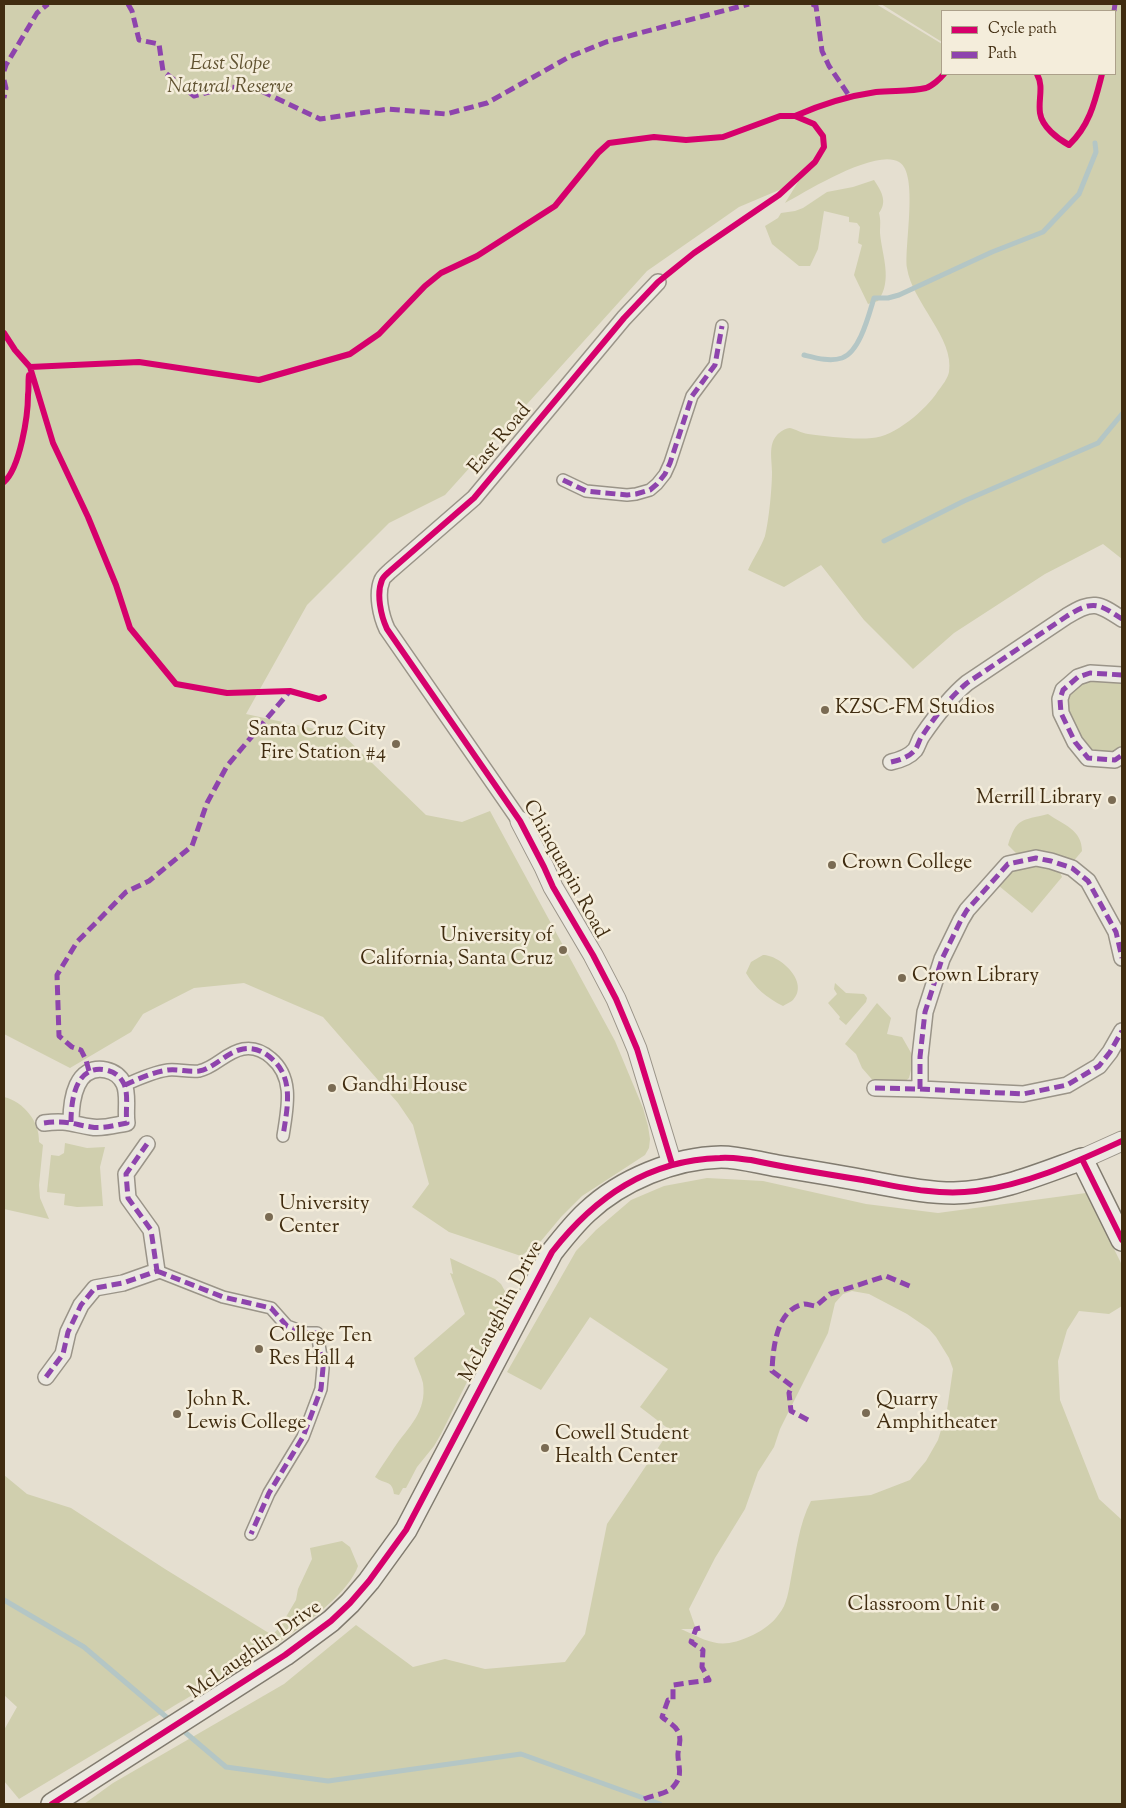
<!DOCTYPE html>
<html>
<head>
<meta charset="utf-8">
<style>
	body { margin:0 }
	#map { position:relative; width:1126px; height:1808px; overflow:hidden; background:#e5dfd0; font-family:"Sorts Mill Goudy",serif }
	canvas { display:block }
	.frame { position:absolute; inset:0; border:5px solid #402c10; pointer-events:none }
	.legend { position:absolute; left:941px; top:10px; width:175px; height:65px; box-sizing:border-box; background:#f4eddb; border:1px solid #aca08a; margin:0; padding:6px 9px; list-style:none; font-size:15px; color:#402c10 }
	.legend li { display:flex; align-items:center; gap:10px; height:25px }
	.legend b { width:25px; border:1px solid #aca08a }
</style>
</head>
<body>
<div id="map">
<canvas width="1126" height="1808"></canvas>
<div class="frame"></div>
<ul class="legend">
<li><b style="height:6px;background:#d6006c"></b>Cycle path</li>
<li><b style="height:6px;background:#8e44ad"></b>Path</li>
</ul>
</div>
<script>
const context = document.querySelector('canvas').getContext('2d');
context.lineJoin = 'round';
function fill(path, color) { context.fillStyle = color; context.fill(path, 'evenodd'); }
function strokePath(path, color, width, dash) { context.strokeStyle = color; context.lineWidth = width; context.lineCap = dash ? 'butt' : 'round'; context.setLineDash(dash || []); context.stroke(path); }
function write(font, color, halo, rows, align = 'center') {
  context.font = font + ' "Sorts Mill Goudy",serif'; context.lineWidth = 5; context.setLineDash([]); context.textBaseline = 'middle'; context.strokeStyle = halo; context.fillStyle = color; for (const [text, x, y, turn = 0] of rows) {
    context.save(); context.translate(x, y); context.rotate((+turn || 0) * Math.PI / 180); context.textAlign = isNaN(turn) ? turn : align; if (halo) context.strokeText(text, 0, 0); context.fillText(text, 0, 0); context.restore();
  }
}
fill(new Path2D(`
	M4,4H876L942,44V74H1115V11H942V42L881,4H1122V559L1103,544L1045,574L954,633L913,669L864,620L821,565L784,587L748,570C753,559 761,547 765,536C769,520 772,488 772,472C772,460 768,445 777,435C780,432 785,428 790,428C795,429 801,433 808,434C826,436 853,440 872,438C894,437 926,410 938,391C942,386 948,378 949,372C955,339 912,302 907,268C904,246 919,173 899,162C876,148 807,191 785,203L798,182L739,207L647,271L445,495L389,523L307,605L246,714L343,735L426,815L462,822L490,811L615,1041L643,1108L648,1126L650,1139L649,1148L645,1155L582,1196L561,1217L541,1241L521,1256L449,1232L412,1207L429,1184L413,1125L398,1103L323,1017L244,983L194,988L143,1014L131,1032L70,1068L4,1034Z
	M874,180C881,191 888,201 879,213C881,221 880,225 880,233C882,256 893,280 878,301L868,304L854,275L862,245L858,243L860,227L857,223L849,222V217L824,211L818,249L810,266H799L772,244L765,226L778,218L781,213L795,211L803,208L827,192L853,187Z
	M1083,678L1122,680V750L1111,756L1088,751L1066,711L1065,700Z
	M1048,814C1064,825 1082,830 1082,851L1072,863L1035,852L1017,854L1008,845C1017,817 1021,821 1048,814Z
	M1027,864L1058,868L1062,877L1032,913L999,886L1013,870Z
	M763,955C780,955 810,982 793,1000C791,1002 786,1004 783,1006C767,998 755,988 746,973L751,962Z
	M835,983L846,993L864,994L867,998L866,1002L846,1025L839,1019L840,1017L828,1003L837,994L834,989Z
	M877,1003L891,1018L887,1034L902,1037L914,1058L909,1078L901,1085L876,1084L862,1068L856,1054L845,1044Z
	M4,1097C24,1102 40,1122 39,1142L43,1145L39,1185L40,1198L49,1219L4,1209Z
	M65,1143L87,1148L105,1147L100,1167L103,1206L77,1207L64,1205L65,1194L47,1192L51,1155L59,1156L64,1153Z
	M707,1178L763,1181L866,1204L938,1213L1086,1193L1122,1265V1306L1109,1314L1079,1311L1067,1330L1058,1361L1060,1400L1099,1499L1122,1520V1801L1121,1804H84L113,1783L284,1684L356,1625L413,1667L445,1659L485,1669L565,1662L585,1634L607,1524L670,1430L640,1407L668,1369L590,1317L541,1390L507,1372L576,1251L596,1230L631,1200L664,1186ZM852,1291L869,1294L907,1314L929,1329L936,1337L949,1358L953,1369L947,1410L938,1440L926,1461L910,1480L871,1495L811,1501C799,1524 796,1552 791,1578C789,1589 787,1605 779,1614C773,1623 763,1630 753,1635C721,1650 711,1643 681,1629H696L689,1609L715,1558L745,1509L758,1472L774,1447L780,1429L828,1333L835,1303L843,1294Z
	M450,1258L495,1279L501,1284L506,1293L502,1312L441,1434L434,1446L417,1467L406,1488H403L399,1495L394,1494C392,1479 385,1485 375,1477C381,1467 388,1457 394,1448C409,1426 427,1412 423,1383C421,1374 416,1366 414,1358L465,1314L450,1273L453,1274Z
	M4,1475L27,1494L71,1508L165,1569L272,1635L280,1627L296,1600L298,1589L312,1559L310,1548L342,1541L350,1547L358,1566C341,1615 215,1681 169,1709C119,1739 69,1769 19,1799L4,1781V1730L17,1707L4,1695Z`), '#d0cfae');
strokePath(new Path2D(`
	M804,355C816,358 830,362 842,358C860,352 869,314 874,298H888L899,295L992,252L1043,232L1079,194L1096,152L1095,143
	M884,541L964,501L1098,443L1122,414
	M4,1600L84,1647L171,1721
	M180,1728L226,1767L328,1781L521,1754L660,1804`), '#b4c6c5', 5);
const pedestrian = new Path2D(`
	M563,480L586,491L627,495L636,494L650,490L657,484L665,474L670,463L692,396L715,365L722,326
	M125,1085C138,1079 153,1072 168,1070C178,1069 188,1072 199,1071C215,1068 226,1052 243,1049C254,1047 263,1051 271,1058C295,1078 287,1109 283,1136
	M157,1271L223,1297L271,1308L287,1326L306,1333H317L323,1368L321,1389L303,1437L269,1493L251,1534`);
const minor = new Path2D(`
	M1122,675L1090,673L1078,677L1063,690L1060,699L1061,713L1075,742L1088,758L1115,760L1122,755
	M891,762C900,760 909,757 915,750C918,746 919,740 922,736C935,717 949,698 967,683L1067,616C1093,600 1098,603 1122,619
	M520,821L387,629C381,616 376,594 382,580C383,577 388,573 390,571L474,498L624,318L658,282
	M875,1088L920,1089L1023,1094L1067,1085L1099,1066L1110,1052L1122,1031
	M920,1089V1057L925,1012L942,959L961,920L967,910L1008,864L1036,858L1051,861L1072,868L1088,881L1116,932L1122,958
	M44,1123C66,1120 72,1124 91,1127C103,1129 115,1125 127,1123C125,1111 129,1095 124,1084C120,1076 115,1072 106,1070C76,1064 71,1099 71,1122
	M46,1377L63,1354L68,1332L81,1305L95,1288L123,1283L157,1271L151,1230L128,1198L126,1174L147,1144`);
const tertiary = new Path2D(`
	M520,821L544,867L553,887L593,955L616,999L637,1049L672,1164
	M1082,1159L1122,1141`);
const secondary = new Path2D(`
	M52,1804L285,1655L331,1621L350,1603L369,1581L406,1530L552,1252C563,1238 574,1224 587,1212C621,1180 674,1158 721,1157C740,1157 759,1163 778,1166C809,1171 840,1176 871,1182C899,1187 926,1193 954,1193C999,1192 1040,1174 1082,1159L1122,1240`);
strokePath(pedestrian, '#9a9488', 14);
strokePath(minor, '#9a9488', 18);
strokePath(tertiary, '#9a9488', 21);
strokePath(secondary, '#817b6f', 24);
strokePath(pedestrian, '#ebe8e0', 11);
strokePath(minor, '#ebe8e0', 15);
strokePath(tertiary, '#ebe8e0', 19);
strokePath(secondary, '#ebe8e0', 21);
strokePath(new Path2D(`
	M128,4L132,11L139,40L159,44L163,71L194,96L228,87L257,89L320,119L388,109L446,114L487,103L569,57L606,42L749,4
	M812,4L816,6L822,51L829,66L850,97
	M1114,11L1115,4
	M4,71L6,65L37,13L48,4
	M4,80L6,88L4,98
	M563,480L586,491L627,495L636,494L650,490L657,484L665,474L670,463L692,396L715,365L722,326
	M1122,675L1090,673L1078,677L1063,690L1060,699L1061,713L1075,742L1088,758L1115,760L1122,755
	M891,762C900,760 909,757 915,750C918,746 919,740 922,736C935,717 949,698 967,683L1067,616C1093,600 1098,603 1122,619
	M89,1071L86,1060L81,1050L72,1047L59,1036L57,975L77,942L126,892L149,881L192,846L207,803L227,766L290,691
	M125,1085C138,1079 153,1072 168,1070C178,1069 188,1072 199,1071C215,1068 226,1052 243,1049C254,1047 263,1051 271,1058C295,1078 287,1109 283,1136
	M875,1088L920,1089L1023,1094L1067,1085L1099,1066L1110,1052L1122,1031
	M920,1089V1057L925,1012L942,959L961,920L967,910L1008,864L1036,858L1051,861L1072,868L1088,881L1116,932L1122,958
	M44,1123C66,1120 72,1124 91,1127C103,1129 115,1125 127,1123C125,1111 129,1095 124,1084C120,1076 115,1072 106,1070C76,1064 71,1099 71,1122
	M157,1271L223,1297L271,1308L287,1326L306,1333H317L323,1368L321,1389L303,1437L269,1493L251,1534
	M46,1377L63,1354L68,1332L81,1305L95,1288L123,1283L157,1271L151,1230L128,1198L126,1174L147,1144
	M808,1420L791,1411L789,1393L792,1386L772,1371C773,1349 776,1309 804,1304C808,1304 813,1306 816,1306L830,1294L886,1276L914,1288
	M644,1799C653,1795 667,1794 673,1787C683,1776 679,1769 678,1757C677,1750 682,1742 679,1734C677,1726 668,1722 662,1717L668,1700H673V1685L709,1680L702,1667L703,1650L691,1642L696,1629L704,1627`), '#8e44ad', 5, [10, 5]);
strokePath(new Path2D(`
	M1037,74C1044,87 1038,99 1040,113C1042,127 1058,139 1069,145C1090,125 1095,101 1102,74
	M795,116C820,105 848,96 876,92C892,90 910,92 926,88C932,86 940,79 944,74
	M4,333L15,350L30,367L53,443L88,517L116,585L130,628L176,684L227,693L290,691L319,699L324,697
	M30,367L139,362L259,380L350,354L379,334L425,286L441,273L477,256L555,206L598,153L609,143L654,137L686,140L723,137L780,116H795L814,124L823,136L824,147L815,162L779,195L694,253L658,282L624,318L474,498L390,571C388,573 383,577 382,580C376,594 381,616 387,629L520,821L544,867L553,887L593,955L616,999L637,1049L672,1164
	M4,482C20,468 28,416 28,395C29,388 28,381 29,375
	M1082,1159L1122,1240
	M52,1804L285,1655L331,1621L350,1603L369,1581L406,1530L552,1252C595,1197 648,1160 720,1158C730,1157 741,1159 751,1160C788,1168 825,1174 863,1180C900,1187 937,1196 976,1191C1027,1185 1076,1162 1122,1141`), '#d6006c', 6);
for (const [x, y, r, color] of [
	[825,710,5,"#7a6b53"],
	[396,744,5,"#7a6b53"],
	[1112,800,5,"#7a6b53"],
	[832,865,5,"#7a6b53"],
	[563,950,5,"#7a6b53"],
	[902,978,5,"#7a6b53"],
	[332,1088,5,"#7a6b53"],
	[269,1217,5,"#7a6b53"],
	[259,1349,5,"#7a6b53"],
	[866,1413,5,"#7a6b53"],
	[177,1414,5,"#7a6b53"],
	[545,1448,5,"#7a6b53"],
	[995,1607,5,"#7a6b53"]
]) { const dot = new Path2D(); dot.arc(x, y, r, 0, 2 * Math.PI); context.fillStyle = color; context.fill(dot); strokePath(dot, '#f4eddb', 2); }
write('italic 20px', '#605230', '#f4eddb', [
	["East Slope",230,66],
	["Natural Reserve",230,89]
]);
write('20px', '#402c10', '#f4eddb', [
	["East Road",501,440,-50],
	["Chinquapin Road",564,870,61],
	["McLaughlin Drive",503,1312,-62],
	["McLaughlin Drive",256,1651,-35]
]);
write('20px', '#402c10', '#f4eddb', [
	["KZSC-FM Studios",835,710],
	["Santa Cruz City",386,732,"right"],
	["Fire Station #4",386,755,"right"],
	["Merrill Library",1102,800,"right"],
	["Crown College",842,865],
	["University of",553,938,"right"],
	["California, Santa Cruz",553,961,"right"],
	["Crown Library",912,978],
	["Gandhi House",342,1088],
	["University",279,1206],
	["Center",279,1229],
	["College Ten",269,1338],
	["Res Hall 4",269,1361],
	["John R.",187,1402],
	["Lewis College",187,1425],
	["Quarry",876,1402],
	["Amphitheater",876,1425],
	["Cowell Student",555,1436],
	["Health Center",555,1459],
	["Classroom Unit",985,1607,"right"]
], 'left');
</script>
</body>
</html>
